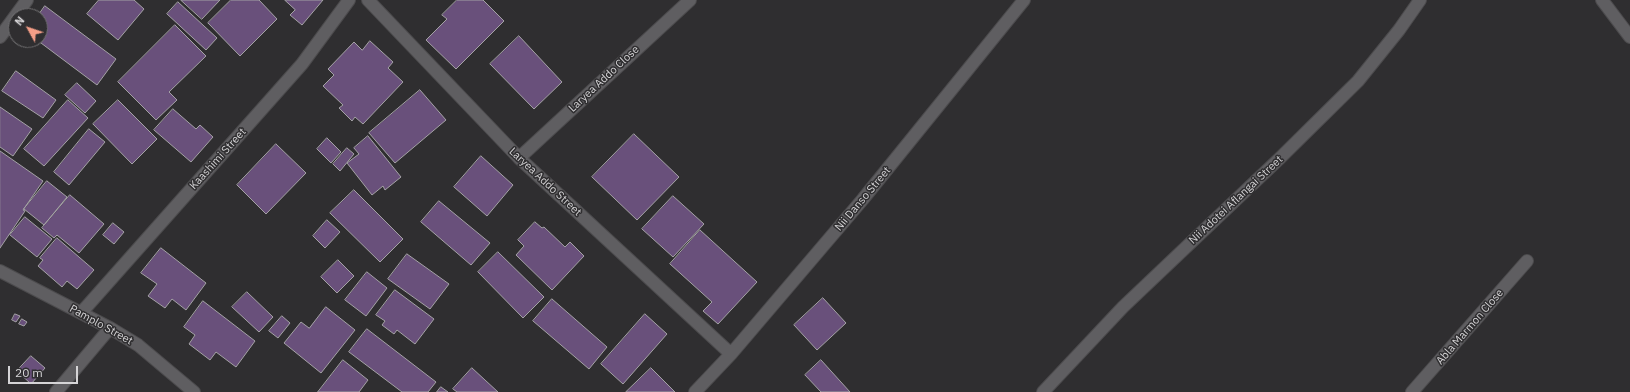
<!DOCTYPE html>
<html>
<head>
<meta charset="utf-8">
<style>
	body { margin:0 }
	#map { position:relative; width:1630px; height:392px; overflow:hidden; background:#2f2e30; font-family:"IBM Plex Sans",sans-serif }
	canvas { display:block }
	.north { position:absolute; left:8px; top:8px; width:40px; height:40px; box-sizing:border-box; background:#2f2e30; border:1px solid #717072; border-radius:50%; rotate:310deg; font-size:11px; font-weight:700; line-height:16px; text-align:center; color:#d5d4d6 }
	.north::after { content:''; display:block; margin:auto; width:14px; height:18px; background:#f49e87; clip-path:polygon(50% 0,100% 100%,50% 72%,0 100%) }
	.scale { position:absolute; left:8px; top:366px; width:70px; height:18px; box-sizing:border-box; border:2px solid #d5d4d6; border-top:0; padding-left:5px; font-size:12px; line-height:14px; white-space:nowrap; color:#d5d4d6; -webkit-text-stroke:3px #2f2e30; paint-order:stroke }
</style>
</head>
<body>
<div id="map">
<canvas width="1630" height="392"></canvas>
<div class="north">N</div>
<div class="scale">20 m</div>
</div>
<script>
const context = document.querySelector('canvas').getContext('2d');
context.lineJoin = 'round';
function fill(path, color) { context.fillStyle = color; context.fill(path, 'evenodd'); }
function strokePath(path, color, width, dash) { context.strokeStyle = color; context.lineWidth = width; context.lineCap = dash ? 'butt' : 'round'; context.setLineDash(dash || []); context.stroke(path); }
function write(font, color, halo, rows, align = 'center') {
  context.font = font + ' "IBM Plex Sans",sans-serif'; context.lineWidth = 3; context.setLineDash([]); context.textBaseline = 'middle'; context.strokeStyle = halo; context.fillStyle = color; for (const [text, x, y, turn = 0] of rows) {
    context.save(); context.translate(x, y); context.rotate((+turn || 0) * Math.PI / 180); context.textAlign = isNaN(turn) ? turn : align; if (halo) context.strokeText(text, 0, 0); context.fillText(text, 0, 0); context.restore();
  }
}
const building = new Path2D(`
	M99,0H134L144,9L118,40L87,14Z
	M181,0H220L202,19Z
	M231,0H259L277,19L240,56L208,23Z
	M285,0H323L302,25L290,15L295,10Z
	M457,0H483L504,21L456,69L426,40L447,19L442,15Z
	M178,2L217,38L206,50L167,14Z
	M45,6L116,59L97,85L37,40H40V16H38Z
	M175,25L206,56L169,92L177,100L156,120L118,82Z
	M519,36L562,82L534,109L490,64Z
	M370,41L393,62L388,68L403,82L363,124L355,117L352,121L339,108L343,105L323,86L334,75L328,69L354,42L362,50Z
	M16,71L56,100L43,118L2,91Z
	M77,83L96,101L85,113L65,95Z
	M420,90L446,120L395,163L369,133Z
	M68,100L88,118L44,166L24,149Z
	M118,100L157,139L132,164L93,124Z
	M0,107L32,129L13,156L0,147Z
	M173,109L196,129L200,125L213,137L191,162L154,130Z
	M89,129L105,142L69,185L54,172Z
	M634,134L679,177L637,220L592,177Z
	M368,136L401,177L385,190L383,186L372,195L347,163L359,154L354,148Z
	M327,138L341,152L331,163L317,149Z
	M276,144L306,173L266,214L237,185Z
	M347,148L354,154L340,171L333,164Z
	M0,151L43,181L23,210L25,211L0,248Z
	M481,156L513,185L487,216L454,187Z
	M47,181L67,197L44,225L24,209Z
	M354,190L403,239L380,262L330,213Z
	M70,195L104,224L79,253L57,235L54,238L42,228Z
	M673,196L704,224L673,257L642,229Z
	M439,201L490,243L471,265L421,222Z
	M25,217L52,239L37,257L10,235Z
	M327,220L340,232L325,248L313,236Z
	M535,222L542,228L544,227L565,247L570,242L584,256L552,290L516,255L524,246L518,240Z
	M113,223L124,232L114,244L103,235Z
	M700,230L757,282L718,324L703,311L712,302L670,264Z
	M57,238L94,270L77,289L67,281L62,287L38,266L43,260L40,258Z
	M161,248L206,283L186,310L172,299L165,308L148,296L157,284L141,273Z
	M498,252L544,297L523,318L478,272Z
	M407,254L449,284L430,309L388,279Z
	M338,260L354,276L337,293L321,277Z
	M367,272L387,288L366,316L345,300Z
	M395,290L434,319L415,344L397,330L394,334L382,325L385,321L376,315Z
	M247,292L273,317L259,332L232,307Z
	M823,298L846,323L817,350L794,325Z
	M552,299L607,347L589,369L533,321Z
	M203,301L255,341L236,367L216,352L210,360L189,344L195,335L184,327Z
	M326,307L355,330L321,373L284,343L301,322L309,328Z
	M15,314L20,316L16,322L12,320Z
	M645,314L667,334L623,384L601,364Z
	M282,316L290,323L278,338L269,331Z
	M22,319L27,322L24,326L19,324Z
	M367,329L436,382L428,392H402L349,352Z
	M31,356L45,368L31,384L17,371Z
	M343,360L368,380L359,392H318Z
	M821,360L850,392H821L805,375Z
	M472,368L498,392H457L453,389Z
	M651,368L675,392H626Z
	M441,387L448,392H437Z`);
fill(building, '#69507b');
strokePath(building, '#a4a2a5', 1);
const minor = new Path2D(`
	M368,0L519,158L731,354
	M1602,0L1630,37
	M0,37L27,0
	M519,158L690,0
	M0,271L110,328L138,345L194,392
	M81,313L302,64L349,0
	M56,392L110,328
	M695,392L731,354L863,199L1024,0
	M1043,392L1123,307L1280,158L1358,81L1399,30L1420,0
	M1412,392L1527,261`);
strokePath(minor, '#4c4b4d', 14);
strokePath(minor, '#5f5e61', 12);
write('11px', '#d5d4d6', '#2f2e30', [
	["Laryea Addo Close",604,79,-43],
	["Kaashimi Street",218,159,-48],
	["Laryea Addo Street",545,182,43],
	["Nii Danso Street",863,199,-50],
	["Nii Adotei Aflangai Street",1236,200,-43],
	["Pamplo Street",101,325,29],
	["Abla Marmon Close",1470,327,-49]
]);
</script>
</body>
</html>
